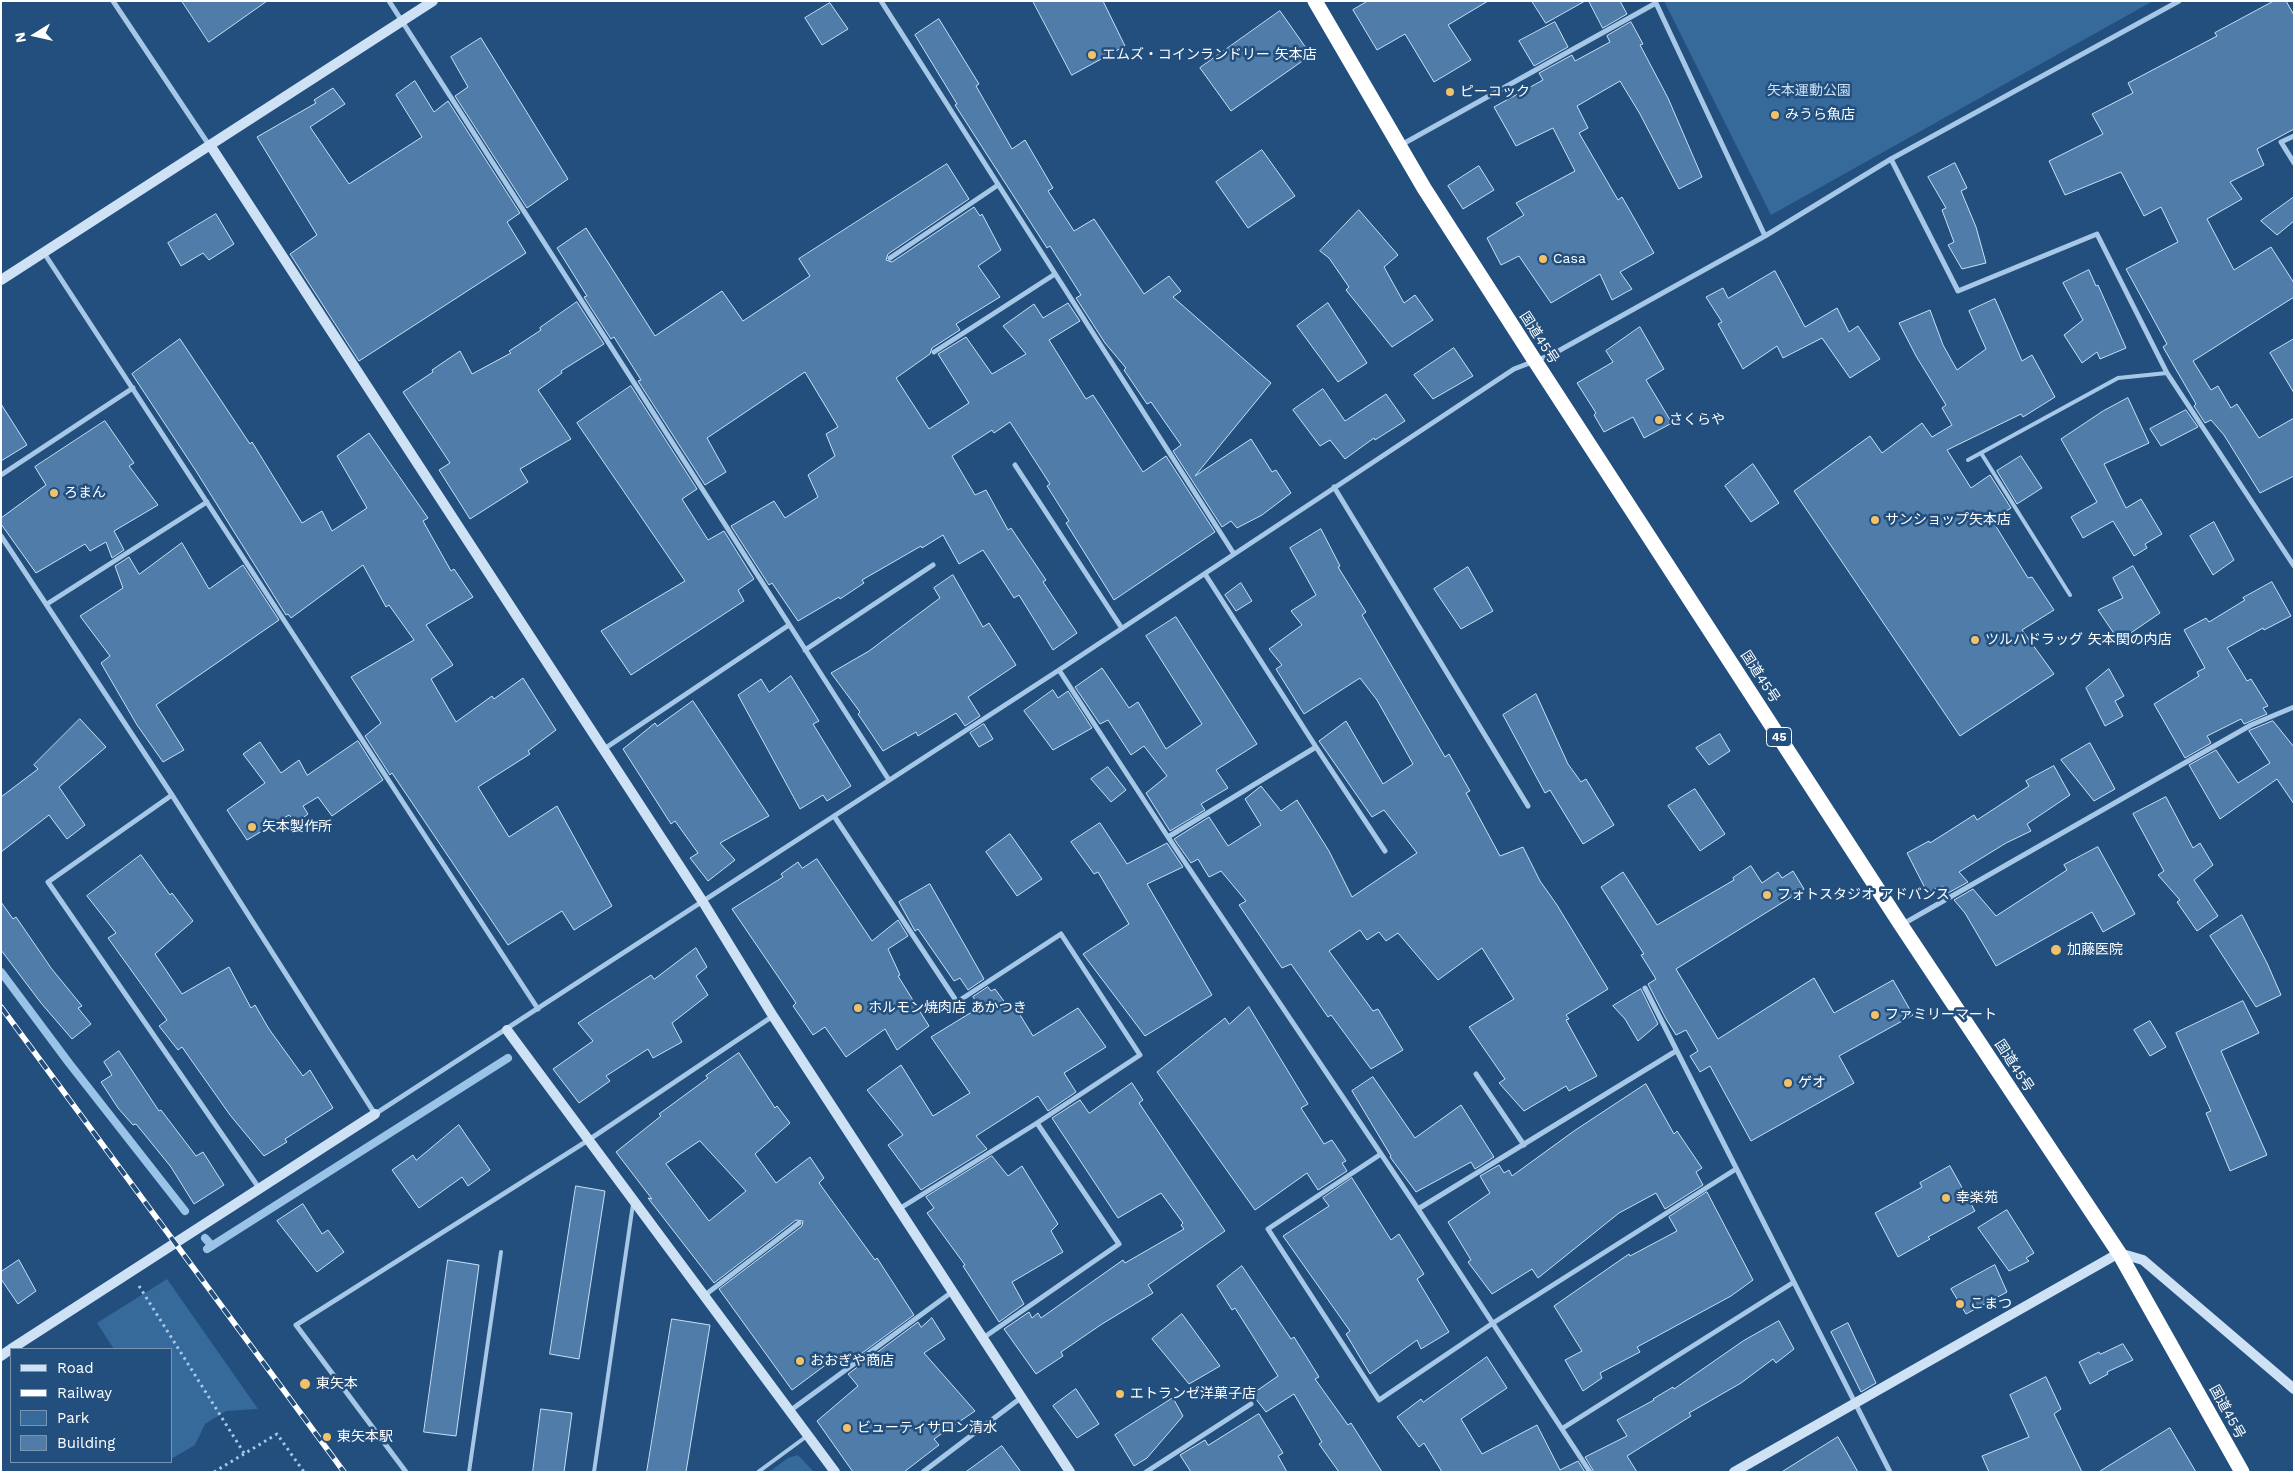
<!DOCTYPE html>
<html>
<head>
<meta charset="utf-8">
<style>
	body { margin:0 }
	#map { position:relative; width:2295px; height:1473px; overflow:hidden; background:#224f7d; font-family:"Work Sans",sans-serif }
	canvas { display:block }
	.frame { position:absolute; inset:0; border:2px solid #fff; pointer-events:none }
	.legend { position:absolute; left:10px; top:1348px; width:162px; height:115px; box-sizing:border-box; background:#224f7d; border:1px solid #7a95b1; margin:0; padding:6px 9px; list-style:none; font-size:15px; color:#fff }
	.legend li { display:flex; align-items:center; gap:10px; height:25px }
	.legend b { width:25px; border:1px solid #7a95b1 }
	.north { position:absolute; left:10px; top:10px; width:50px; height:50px; -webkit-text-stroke:4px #224f7d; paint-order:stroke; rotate:260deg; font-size:14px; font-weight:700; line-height:20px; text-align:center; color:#fff }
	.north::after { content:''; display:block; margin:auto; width:18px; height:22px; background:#fff; clip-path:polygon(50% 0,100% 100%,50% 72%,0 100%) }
</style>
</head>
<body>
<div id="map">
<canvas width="2295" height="1473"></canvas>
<div class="frame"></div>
<ul class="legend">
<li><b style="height:6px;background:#cfe2f5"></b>Road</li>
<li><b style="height:6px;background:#fff"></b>Railway</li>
<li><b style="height:14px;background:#356a9b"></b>Park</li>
<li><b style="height:14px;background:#4f7ca8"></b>Building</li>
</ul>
<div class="north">N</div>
</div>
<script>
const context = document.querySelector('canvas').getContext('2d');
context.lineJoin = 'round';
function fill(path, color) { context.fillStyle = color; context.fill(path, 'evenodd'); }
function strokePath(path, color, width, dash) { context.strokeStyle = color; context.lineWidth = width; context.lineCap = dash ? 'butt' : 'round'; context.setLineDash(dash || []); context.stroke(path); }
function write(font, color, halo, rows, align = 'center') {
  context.font = font + ' "Work Sans","Noto Sans JP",sans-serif'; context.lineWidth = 5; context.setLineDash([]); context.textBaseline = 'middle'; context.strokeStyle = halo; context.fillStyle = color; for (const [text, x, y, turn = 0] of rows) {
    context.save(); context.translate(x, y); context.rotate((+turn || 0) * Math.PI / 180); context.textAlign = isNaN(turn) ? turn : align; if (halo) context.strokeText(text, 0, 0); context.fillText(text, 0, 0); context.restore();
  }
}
fill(new Path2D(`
	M1664,1H2153L1771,215Z
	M167,1279L258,1409L226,1411L205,1424L195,1445L171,1459V1349H114L97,1323Z
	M798,1455L814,1472H769L788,1458Z`), '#356a9b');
strokePath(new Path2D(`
	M1,972L69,1063L185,1211
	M205,1238L212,1246
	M207,1249L508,1058`), '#9ac3e7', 8);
const building = new Path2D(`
	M182,1H267L209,42Z
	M1033,1H1103L1125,46L1072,75Z
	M1368,1H1488L1448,25L1471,60L1434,82L1405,34L1377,50L1353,10Z
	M1532,1H1585L1546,23Z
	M1589,1H1620L1627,14L1603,28Z
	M2274,1H2286L2294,15V129L2257,149L2264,165L2230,182L2242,199L2207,219L2234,270L2271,247L2294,283V297L2193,361L2211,390L2218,386L2231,408L2237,404L2259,438L2294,418V476L2260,493L2224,435L2211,420L2205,423L2194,406L2196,404L2163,347L2167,344L2126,269L2178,242L2161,207L2144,216L2121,172L2065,195L2049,161L2103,134L2092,114L2133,93L2128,83L2217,36L2215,33Z
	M830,3L848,29L822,45L805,18Z
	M1280,11L1311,55L1231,111L1200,68Z
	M939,19L979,84L976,86L1012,149L1025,140L1053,188L1048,191L1074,231L1094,219L1144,294L1169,276L1181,291L1173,297L1271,383L1195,476L1251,439L1272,472L1276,470L1291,493L1262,515L1237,528L1231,521L1222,527L1173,451L1181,445L1151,402L1147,404L1124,370L1126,368L1105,343L1076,298L1081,295L1050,246L1047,248L955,105L957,104L915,35Z
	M1555,22L1568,47L1534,66L1519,41Z
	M1631,22L1643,44L1640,45L1668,98L1702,177L1679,189L1640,114L1620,81L1577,106L1588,128L1579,133L1618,200L1622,197L1654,253L1620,272L1632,289L1612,300L1600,274L1551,303L1519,256L1501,265L1487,238L1524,215L1516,203L1575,171L1553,128L1516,146L1494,107L1543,80L1539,73L1572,55L1575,61L1610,42L1607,36Z
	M481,38L568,179L527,208L455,96L468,87L451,57Z
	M415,81L434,112L448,101L520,213L507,222L526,253L359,361L290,254L317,235L257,137L316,103L314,100L333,88L345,104L310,127L349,184L422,137L396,95Z
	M1262,150L1295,196L1248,228L1216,182Z
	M1955,163L1967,188L1961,191L1976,227L1986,263L1962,269L1948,245L1954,242L1942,210L1946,208L1928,177Z
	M947,164L969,199L888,254L886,260L892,262L974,207L980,216L982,214L1001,250L978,266L1000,297L956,324L960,330L932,348L930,354L896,378L929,429L969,403L938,354L966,337L992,374L1026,354L1003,326L1034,304L1043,318L1068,303L1080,321L1049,340L1086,399L1093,395L1143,472L1166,456L1215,532L1114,600L1066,523L1069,521L1047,486L1050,484L1010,422L994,433L992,430L952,456L975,495L986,490L1008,530L1011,528L1046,580L1043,582L1077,633L1053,650L1019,595L1014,598L983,550L959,564L943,535L922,548L921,546L862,580L864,583L840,599L839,597L798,621L772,583L769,585L731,526L774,501L785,518L818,497L808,475L835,456L826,434L838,427L805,372L707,438L726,472L705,485L638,381L641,380L614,337L611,339L584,297L587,296L557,248L586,228L655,336L722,291L743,321L810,276L799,259Z
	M1479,166L1494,190L1463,209L1448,186Z
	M2294,197V221L2277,235L2261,221Z
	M1359,210L1398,255L1384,267L1404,303L1415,295L1433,320L1392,347L1346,290L1349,287L1329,258L1320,251Z
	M216,214L234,244L209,260L203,253L181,266L168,243Z
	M2089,270L2096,286L2098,285L2126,348L2100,359L2097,352L2082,363L2064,335L2083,320L2063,283Z
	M1775,271L1805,327L1837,308L1849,332L1858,326L1880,359L1850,378L1822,338L1783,358L1777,346L1743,369L1718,324L1722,322L1706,297L1723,288L1728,298Z
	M1995,299L2022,361L2032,355L2055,397L2023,417L2021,414L1947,450L1971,488L1990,475L2011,508L1992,520L2028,578L2032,577L2054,610L2022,630L2054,674L1960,736L1794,491L1870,436L1882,453L1922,423L1932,437L1952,425L1942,408L1946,405L1916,356L1899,323L1930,310L1943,345L1957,370L1986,349L1969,311Z
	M577,302L604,344L561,371L562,373L538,390L571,439L520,469L528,482L470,519L439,470L450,463L403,392L433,372L432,370L460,351L472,374L511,353L509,351L541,330L540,328Z
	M1328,303L1367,363L1338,382L1297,326Z
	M1640,327L1664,369L1646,380L1672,423L1644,438L1633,417L1604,432L1594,415L1596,413L1577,383L1613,362L1606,351Z
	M180,339L250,444L252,442L302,523L322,511L332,531L367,508L337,456L369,433L428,518L423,521L451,571L454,569L473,597L426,625L453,665L431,679L456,722L492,696L494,699L523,678L556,730L528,751L530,754L478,787L509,837L557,806L612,906L574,930L562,911L508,945L392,773L390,775L365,736L381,723L351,677L414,640L389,605L386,607L363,565L291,618L288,614L286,615L196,471L132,374Z
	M2294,339V393L2270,353Z
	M1454,348L1473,376L1433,399L1414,375Z
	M631,386L697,489L682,499L708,540L724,531L754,579L738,590L744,601L631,675L601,631L685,581L577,423Z
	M1323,389L1345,421L1386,394L1405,421L1375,440L1374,438L1345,459L1330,440L1320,446L1293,410Z
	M2128,398L2149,443L2104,464L2126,508L2141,499L2162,534L2145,544L2147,548L2134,556L2113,521L2083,538L2071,517L2097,502L2061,439L2103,411Z
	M1,404L27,445L1,461Z
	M2186,410L2198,427L2161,446L2150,429Z
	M105,421L134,463L129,466L158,505L114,531L124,550L112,558L106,542L90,551L85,544L36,573L1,524V518L46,485L35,467Z
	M2021,456L2042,488L2017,504L1997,471Z
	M1753,464L1779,503L1751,522L1725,486Z
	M2214,522L2234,560L2213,575L2190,536Z
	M1321,529L1340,566L1338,567L1366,612L1362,615L1445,757L1449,754L1470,791L1466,793L1500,856L1523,847L1540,881L1557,905L1608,989L1566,1015L1569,1019L1566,1020L1597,1076L1569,1091L1566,1086L1524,1111L1499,1083L1505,1079L1469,1027L1514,999L1482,948L1438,980L1398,933L1386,941L1379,932L1367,940L1360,930L1329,951L1373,1011L1378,1009L1403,1050L1371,1069L1331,1015L1328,1017L1291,964L1282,968L1239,905L1246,901L1221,871L1209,877L1198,859L1191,863L1174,839L1209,817L1228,846L1261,825L1245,799L1261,786L1281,811L1297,800L1329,851L1352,897L1417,853L1384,810L1372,817L1319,741L1346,721L1383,784L1413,764L1377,700L1360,678L1304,714L1276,669L1282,665L1269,649L1302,625L1291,611L1316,595L1290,548Z
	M182,543L209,589L243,565L279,620L156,705L184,750L163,762L137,725L101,663L110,656L80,616L123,588L115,566L129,557L139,574Z
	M2133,566L2160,613L2119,641L2098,610L2123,598L2113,578Z
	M1468,567L1493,611L1461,629L1434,589Z
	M953,575L983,627L989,623L1016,665L968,697L980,716L965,726L956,713L918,736L916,732L883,751L858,714L860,712L831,673L869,651L940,598L934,588Z
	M2272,582L2291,616L2264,630L2263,628L2227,648L2247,681L2251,679L2268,706L2263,708L2267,714L2244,724L2241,719L2207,736L2211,743L2185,758L2154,704L2199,676L2197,672L2205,668L2184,630L2206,618L2209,622L2245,600L2243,598Z
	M1241,583L1252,601L1236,611L1225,595Z
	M1176,617L1257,744L1216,770L1228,788L1201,804L1205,810L1170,831L1146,793L1167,776L1144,746L1131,755L1108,720L1100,724L1075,687L1102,668L1129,708L1138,702L1166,749L1202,724L1146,636Z
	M2109,669L2124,696L2115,701L2123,716L2105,726L2086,688Z
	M791,676L819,721L813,724L851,786L827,801L823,795L800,809L738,695L761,679L769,692Z
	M1053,690L1058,698L1068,691L1092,728L1053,750L1024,711Z
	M1536,694L1568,764L1581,782L1586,779L1614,825L1583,844L1550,790L1545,793L1503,715Z
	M693,701L769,816L720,843L735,860L708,881L690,858L698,853L675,821L671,824L623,749L655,723L657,726Z
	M80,719L106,747L59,787L85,825L67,839L49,815L1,852V797L38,769L34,765Z
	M2273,721L2294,747V804L2277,779L2220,819L2189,765L2216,750L2238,783L2270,763L2249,731Z
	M984,724L993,739L979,747L970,733Z
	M1720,734L1730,751L1709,765L1696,748Z
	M358,741L383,780L332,816L318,797L303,806L308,814L296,823L289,815L247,840L227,810L265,783L243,754L260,742L281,773L299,760L307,775Z
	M2090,743L2115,789L2094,801L2061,760Z
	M2054,766L2070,795L2027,824L2031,831L2006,843L1959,872L1968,882L1948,893L1943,886L1927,892L1907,853L1929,841L1930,843L1974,815L1977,820L2029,786L2026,781Z
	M1108,767L1126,790L1111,802L1091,779Z
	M1695,789L1725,834L1700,851L1668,806Z
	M2166,797L2193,848L2200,843L2213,865L2194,880L2218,916L2197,931L2177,902L2180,900L2158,875L2164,871L2133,814Z
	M1100,823L1127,864L1167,843L1183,867L1147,884L1212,995L1145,1036L1083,954L1129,924L1098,872L1094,874L1071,842Z
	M1010,834L1042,879L1017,896L986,852Z
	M2098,847L2135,914L2103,932L2092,912L1996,966L1965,913L1954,900L1973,889L1996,916L2067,870L2064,865Z
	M141,855L170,895L172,893L193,921L155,954L182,994L229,967L251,1008L255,1005L269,1029L303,1076L310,1070L333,1108L285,1139L287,1142L264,1156L230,1115L182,1047L178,1050L159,1026L167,1020L108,938L116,933L87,896Z
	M817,859L872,941L898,920L908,936L888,949L900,975L898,976L929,1026L897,1050L885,1029L846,1057L825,1027L813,1035L793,1006L796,1003L732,909L783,877L781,874L798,862L802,868Z
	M1751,866L1762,883L1778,872L1782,878L1793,871L1804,889L1676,969L1718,1039L1814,978L1834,1013L1893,980L1913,1015L1839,1056L1854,1083L1751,1141L1710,1066L1700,1072L1690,1056L1698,1051L1686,1030L1676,1035L1666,1019L1648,984L1656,979L1641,955L1644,954L1601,887L1623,872L1657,925L1734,880L1733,878Z
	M930,884L984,979L968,990L960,978L954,981L918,929L915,931L899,902Z
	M1,902L13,919L16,917L51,968L82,1006L78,1008L91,1024L72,1039L41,1003L1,950Z
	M2242,915L2267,963L2281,995L2256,1007L2210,936Z
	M696,948L707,967L696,976L708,995L672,1023L682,1042L653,1058L648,1049L606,1076L610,1081L579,1103L553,1069L593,1041L578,1023L651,975L654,979Z
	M988,987L991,991L995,989L1009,1008L1014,1005L1033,1036L1078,1008L1106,1047L1064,1073L1076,1092L1048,1111L1038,1096L976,1136L987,1149L921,1190L888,1145L903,1135L867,1090L901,1065L933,1116L970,1093L931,1037L980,1007L973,997Z
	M1641,989L1658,1024L1638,1041L1625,1019L1613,1006Z
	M2243,1001L2259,1033L2221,1051L2267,1155L2230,1171L2206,1113L2211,1111L2176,1033Z
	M1249,1007L1308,1104L1301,1108L1324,1144L1332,1140L1346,1161L1342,1163L1347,1171L1318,1190L1307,1173L1255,1210L1157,1072L1225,1018L1229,1024Z
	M2150,1021L2166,1047L2150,1056L2134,1030Z
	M119,1051L159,1111L161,1110L196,1156L203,1152L224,1185L194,1204L171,1167L136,1124L133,1125L118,1108L101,1082L112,1075L104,1062Z
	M739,1053L775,1108L777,1106L790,1123L755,1154L776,1183L810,1157L824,1178L819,1183L875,1260L877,1258L914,1315L843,1367L835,1358L792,1390L719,1289L802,1226L803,1221L796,1220L714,1283L648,1198L652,1199L616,1152L661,1116L659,1114L708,1078L706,1076ZM700,1141L746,1191L709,1221L666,1164Z
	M1373,1077L1415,1138L1461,1105L1494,1157L1475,1169L1471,1162L1416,1192L1390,1157L1391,1156L1352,1091Z
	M1132,1083L1143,1100L1139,1103L1225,1231L1148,1285L1153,1293L1102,1324L1061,1352L1063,1356L1036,1374L1004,1329L1029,1312L1032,1318L1038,1313L1041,1318L1123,1260L1125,1263L1184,1229L1181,1225L1183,1223L1161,1193L1118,1218L1052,1118L1080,1100L1089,1113Z
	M1646,1084L1674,1134L1677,1131L1702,1168L1696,1172L1703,1185L1665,1209L1656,1193L1619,1213L1538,1278L1532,1269L1492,1294L1468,1262L1471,1260L1448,1222L1490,1193L1480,1176L1499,1165L1504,1173L1509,1170L1512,1176L1574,1131Z
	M459,1125L490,1170L468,1186L462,1177L419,1208L392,1170L413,1155L416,1160Z
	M992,1156L1008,1176L1022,1166L1058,1224L1051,1231L1063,1252L1012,1282L1024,1304L999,1322L963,1266L965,1265L927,1213L934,1208L926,1197Z
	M1950,1166L1975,1211L1928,1237L1930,1239L1898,1257L1875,1213L1922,1187L1920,1183Z
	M1352,1178L1391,1240L1399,1234L1424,1274L1417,1279L1449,1332L1421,1349L1417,1340L1370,1374L1346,1334L1350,1331L1283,1236L1329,1206L1323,1198Z
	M576,1186L605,1191L579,1359L550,1354Z
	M1707,1192L1753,1280L1731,1296L1637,1347L1640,1352L1600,1373L1602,1378L1583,1391L1565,1360L1582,1351L1554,1306L1629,1254L1630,1256L1677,1231L1669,1217Z
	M303,1204L322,1234L328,1230L344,1252L317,1272L277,1221Z
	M2007,1210L2034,1253L2026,1258L2029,1261L2009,1271L1978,1228Z
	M19,1260L36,1291L18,1304L1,1279V1272Z
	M448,1260L479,1265L456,1436L424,1432Z
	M1995,1265L2007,1292L1966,1314L1951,1289Z
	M1242,1266L1291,1339L1294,1337L1319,1377L1315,1379L1348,1425L1351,1423L1382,1472H1339L1319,1444L1322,1442L1294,1394L1266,1412L1252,1394L1278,1376L1235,1308L1232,1310L1217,1286Z
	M1182,1314L1220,1366L1189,1384L1152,1339Z
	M932,1318L945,1339L924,1353L975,1411L934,1439L939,1445L904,1472H853L817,1421L858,1386L848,1374L918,1322L921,1327Z
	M672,1319L710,1325L686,1472H647Z
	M1779,1321L1794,1349L1776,1363L1773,1359L1741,1383L1689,1413L1691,1416L1627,1456L1637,1472H1594L1585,1457L1627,1436L1617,1420L1654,1400L1653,1399L1673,1387L1674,1389L1743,1341Z
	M1848,1323L1876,1383L1861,1392L1831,1332Z
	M2123,1344L2133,1360L2107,1372L2108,1374L2090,1384L2079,1362L2099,1352L2100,1354Z
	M1487,1357L1507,1388L1461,1419L1482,1454L1537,1425L1560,1470L1578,1461L1585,1472H1442L1424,1443L1419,1447L1397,1417L1421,1399L1423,1402Z
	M2046,1377L2061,1409L2054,1414L2082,1472H1989L1982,1456L2029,1437L2010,1395Z
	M1076,1389L1099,1424L1077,1438L1053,1406Z
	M1173,1398L1183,1416L1147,1458L1134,1466L1115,1435Z
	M541,1409L572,1413L564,1472H533Z
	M1259,1414L1283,1453L1278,1456L1287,1472H1191L1180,1455L1205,1440L1208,1445Z
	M2170,1428L2196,1472H2099Z
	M1838,1437L1858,1472H1782Z
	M1002,1446L1021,1472H966Z`);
fill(building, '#4f7ca8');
strokePath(building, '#c9e0f5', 1);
strokePath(new Path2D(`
	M139,1286L244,1453
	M214,1472L277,1434L304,1472`), '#a6c7e6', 3, [2.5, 4]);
strokePath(new Path2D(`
	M1981,453L2070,595
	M1968,460L2118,378L2167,373
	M469,1472L501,1252
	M594,1472L633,1204
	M758,1472L807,1436`), '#a6c7e6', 4);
strokePath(new Path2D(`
	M113,1L209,145
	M389,1L889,780
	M881,1L1234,554
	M1655,1L1765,236
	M2294,136L2281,142L2294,163
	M1401,145L1656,3
	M1891,159L1958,291L2097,234L2167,373L2294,566
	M44,253L538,1009
	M890,258L998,185
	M934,352L1055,274
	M1015,465L1121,627
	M1,475L133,388
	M1334,487L1528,806
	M1,536L172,795L375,1114L1059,670L1514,369L1553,354L1765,236L1891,159L2179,1
	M1205,574L1316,747L1385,851
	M47,604L207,502
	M805,650L933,565
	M1059,670L1168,837L1418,1209L1590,1472
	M604,749L789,625
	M172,795L48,882L259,1188
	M834,816L957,1002L1061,934L1140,1055L1037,1123L899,1209
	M1168,837L1316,747
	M1903,924L2251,725L2294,707
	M1645,988L1890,1472
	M1476,1074L1524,1145
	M1381,1154L1268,1229L1379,1400L1493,1323L1736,1169
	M1418,1209L1676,1051
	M705,1295L799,1223
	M983,1338L1119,1244L1037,1123
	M791,1410L952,1292
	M1563,1428L1794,1282
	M406,1472L296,1325L587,1141L773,1016
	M923,1472L1022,1397
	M1146,1472L1251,1404`), '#a6c7e6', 5);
strokePath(new Path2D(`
	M210,145L703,902L773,1016L1070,1472
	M1,280L433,1
	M507,1030L835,1472
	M11,1349L375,1114
	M1,1356L11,1349
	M1734,1472L2119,1253L2143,1260L2294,1389`), '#cfe2f5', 10);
strokePath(new Path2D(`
	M1315,1L1424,188L1535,361L1901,925L2119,1253L2242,1472`), '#fff', 15);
const rail = new Path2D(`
	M1,1007L344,1472`);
strokePath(rail, '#fff', 5.5);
strokePath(rail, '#224f7d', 4, [11]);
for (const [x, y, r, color] of [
	[1092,55,5,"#f2c168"],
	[1450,92,5,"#f2c168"],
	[1775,115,5,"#f2c168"],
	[1543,259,5,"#f2c168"],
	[1659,420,5,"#f2c168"],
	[54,493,5,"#f2c168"],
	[1875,520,5,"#f2c168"],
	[1975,640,5,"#f2c168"],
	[252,827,5,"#f2c168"],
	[1767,895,5,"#f2c168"],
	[2056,950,6,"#f2c168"],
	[858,1008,5,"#f2c168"],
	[1875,1015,5,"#f2c168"],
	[1788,1083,5,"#f2c168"],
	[1946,1198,5,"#f2c168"],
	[1960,1304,5,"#f2c168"],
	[800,1361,5,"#f2c168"],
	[305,1384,6,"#f2c168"],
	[1120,1394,5,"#f2c168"],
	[847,1428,5,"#f2c168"],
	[327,1437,5,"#f2c168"]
]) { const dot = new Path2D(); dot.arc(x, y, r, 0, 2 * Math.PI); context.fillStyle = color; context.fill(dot); strokePath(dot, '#224f7d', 2); }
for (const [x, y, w] of [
	[1779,737,25]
]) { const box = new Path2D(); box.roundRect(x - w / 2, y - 9.5, w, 19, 4); context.fillStyle = '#224f7d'; context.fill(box); strokePath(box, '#fff', 1); }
write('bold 12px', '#fff', null, [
	["45",1779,737]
]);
write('14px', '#fff', '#224f7d', [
	["エムズ・コインランドリー 矢本店",1102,55],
	["ピーコック",1460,92],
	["みうら魚店",1785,115],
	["Casa",1553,259],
	["さくらや",1669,420],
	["ろまん",64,493],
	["サンショップ矢本店",1885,520],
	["ツルハドラッグ 矢本関の内店",1985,640],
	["矢本製作所",262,827],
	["フォトスタジオ アドバンス",1777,895],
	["加藤医院",2067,950],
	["ホルモン焼肉店 あかつき",868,1008],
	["ファミリーマート",1885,1015],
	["ゲオ",1798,1083],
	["幸楽苑",1956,1198],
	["こまつ",1970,1304],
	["おおぎや商店",810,1361],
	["東矢本",316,1384],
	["エトランゼ洋菓子店",1130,1394],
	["ビューティサロン清水",857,1428],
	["東矢本駅",337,1437]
], 'left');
write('14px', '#c9e0f5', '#224f7d', [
	["矢本運動公園",1809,91]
]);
write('14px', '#fff', '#224f7d', [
	["国道45号",1539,338,57],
	["国道45号",1760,677,57],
	["国道45号",2014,1066,57],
	["国道45号",2227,1412,61]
]);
</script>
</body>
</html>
